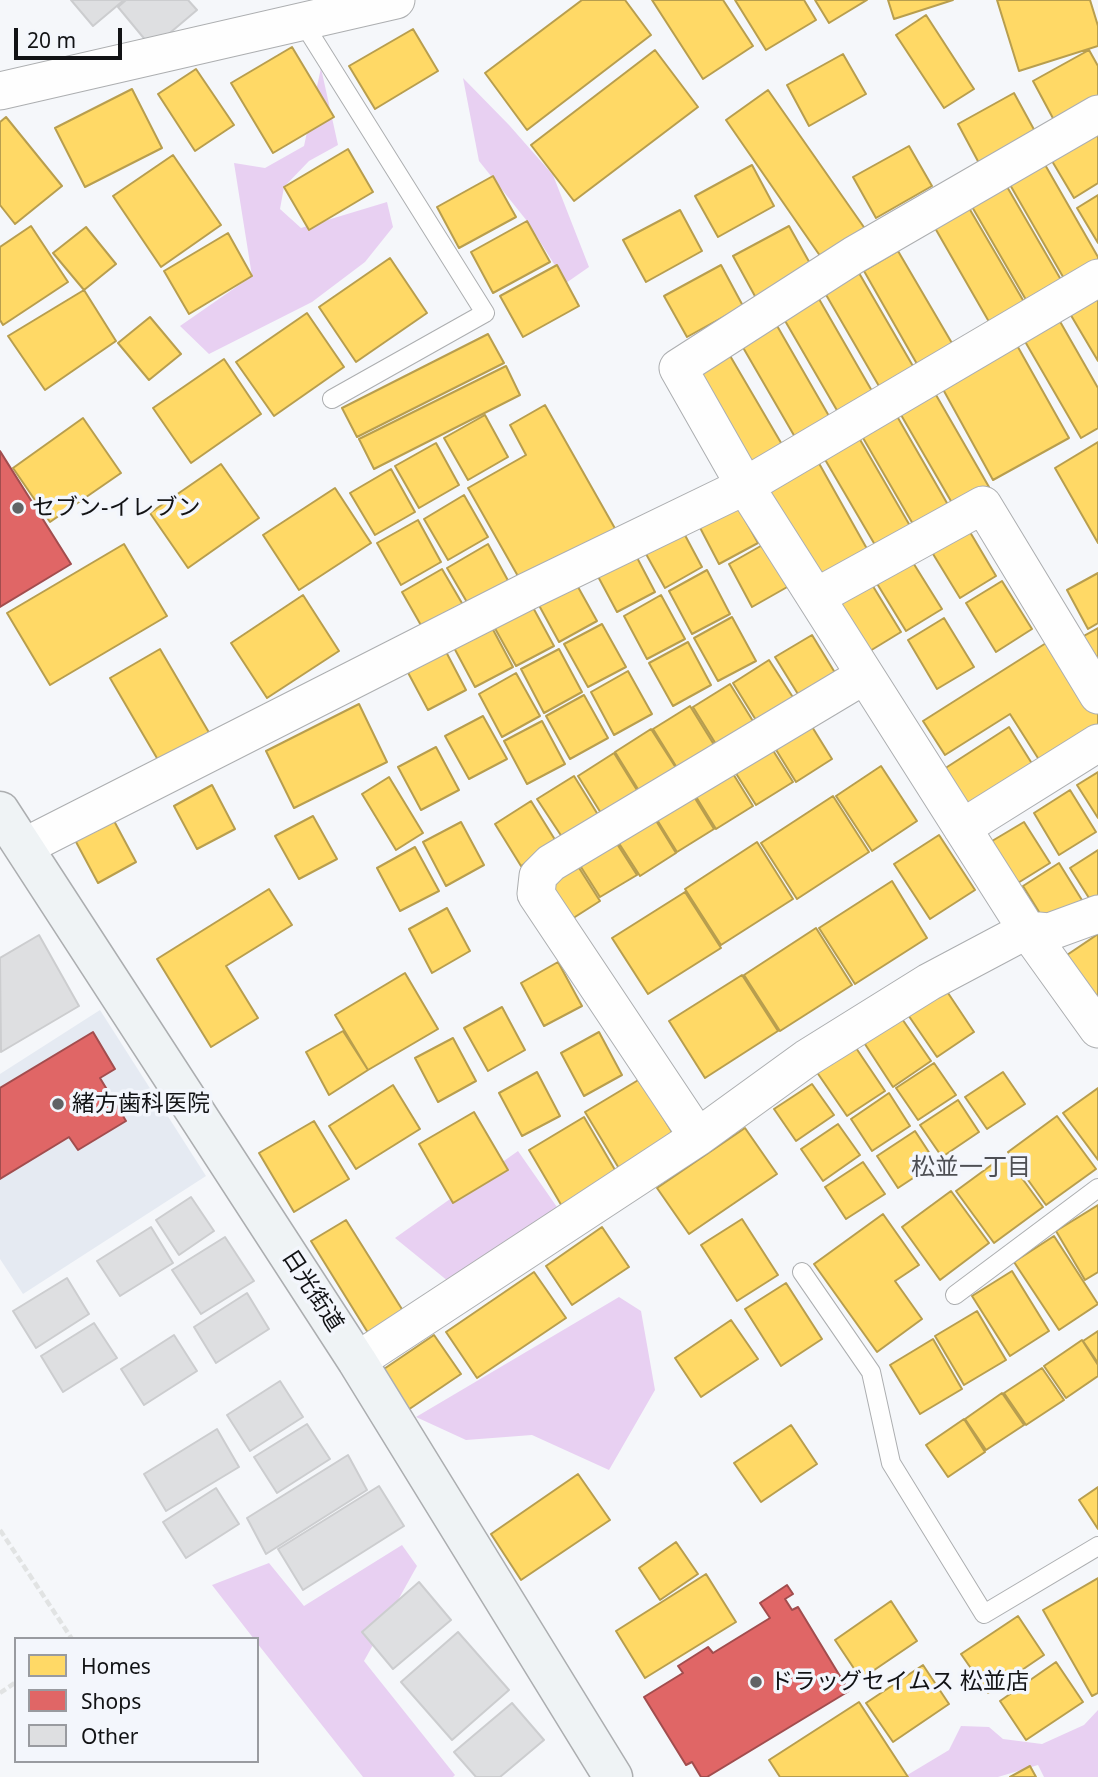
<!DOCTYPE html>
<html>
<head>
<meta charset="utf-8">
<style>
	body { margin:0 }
	#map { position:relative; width:1098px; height:1777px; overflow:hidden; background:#f5f7fa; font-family:"Noto Sans",sans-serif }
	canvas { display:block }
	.legend { position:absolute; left:14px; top:1637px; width:245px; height:126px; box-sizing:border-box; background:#f3f6fc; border:2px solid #999ba0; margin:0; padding:9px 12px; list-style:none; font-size:21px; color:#121315 }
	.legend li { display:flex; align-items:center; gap:14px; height:35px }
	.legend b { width:35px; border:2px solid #999ba0 }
	.scale { position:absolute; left:14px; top:28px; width:108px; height:32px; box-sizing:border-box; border:4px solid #121315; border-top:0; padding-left:9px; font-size:21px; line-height:24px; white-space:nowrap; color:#121315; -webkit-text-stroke:5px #f3f6fc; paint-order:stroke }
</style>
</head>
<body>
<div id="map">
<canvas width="1098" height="1777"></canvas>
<ul class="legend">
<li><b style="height:19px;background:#ffd966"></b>Homes</li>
<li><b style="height:19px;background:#e06666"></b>Shops</li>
<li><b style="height:19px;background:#dedfe1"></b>Other</li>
</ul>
<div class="scale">20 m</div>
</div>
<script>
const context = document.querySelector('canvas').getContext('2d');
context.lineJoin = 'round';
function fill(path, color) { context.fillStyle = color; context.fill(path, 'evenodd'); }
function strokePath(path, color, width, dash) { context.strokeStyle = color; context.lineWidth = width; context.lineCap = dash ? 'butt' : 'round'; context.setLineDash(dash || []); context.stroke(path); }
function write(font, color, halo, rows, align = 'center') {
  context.font = font + ' "Noto Sans","Noto Sans JP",sans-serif'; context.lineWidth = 7; context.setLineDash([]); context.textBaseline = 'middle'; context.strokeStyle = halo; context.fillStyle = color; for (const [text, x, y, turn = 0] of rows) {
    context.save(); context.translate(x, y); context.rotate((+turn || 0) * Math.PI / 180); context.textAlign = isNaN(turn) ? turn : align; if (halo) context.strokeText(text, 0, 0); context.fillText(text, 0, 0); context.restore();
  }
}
fill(new Path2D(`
	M100,1010L206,1176L23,1294L0,1259V1074Z`), '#e5eaf2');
fill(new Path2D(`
	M321,68L338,145L309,161L284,187L280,209L301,228L387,202L393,227L365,262L312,302L209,354L180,326L252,276L234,163L265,168L304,146Z
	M463,78L509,125L553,175L589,267L566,283L527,221L479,161Z
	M518,1151L575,1233L470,1299L395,1238Z
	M619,1297L641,1311L655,1390L609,1470L532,1435L466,1440L416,1417Z
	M402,1545L417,1566L364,1661L455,1775L453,1777H363L257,1643V1639H254L212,1585L269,1563L304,1606Z
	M1098,1710V1777H1044L1038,1765L998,1777H904L949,1750L961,1726L989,1727L1003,1739L1042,1744L1084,1725Z`), '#e8d0f2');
const homes = new Path2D(`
	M582,0H625L651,35L527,130L485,73Z
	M652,0H723L753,46L703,79Z
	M735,0H804L816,20L766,50Z
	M815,0H867L829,23Z
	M888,0H953L894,19Z
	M997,0H1090L1098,26V46L1019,71Z
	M926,15L974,89L944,108L896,35Z
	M413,29L438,71L375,109L349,66Z
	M292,47L334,117L273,153L231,83Z
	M655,50L698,107L574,201L531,145Z
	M1089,50L1098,66V99L1055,122L1033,81Z
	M843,54L866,94L809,126L787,85Z
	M196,69L234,125L195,151L158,94Z
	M132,89L162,148L85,187L55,128Z
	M768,90L868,233L825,263L726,120Z
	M1014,93L1037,135L980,165L958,124Z
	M6,117L62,186L15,224L0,205V122Z
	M1098,133V183L1074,198L1052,161Z
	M909,146L932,186L876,218L853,177Z
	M348,149L373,192L309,230L284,187Z
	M173,155L221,225L161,267L113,196Z
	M1044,163L1098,257V264L1066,282L1009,183Z
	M752,165L774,206L718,237L695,196Z
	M493,176L516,217L459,248L437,207Z
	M1006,185L1064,285L1029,305L971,205Z
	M1098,195V243L1077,208Z
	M969,208L1027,307L992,327L935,228Z
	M680,210L702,251L646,282L623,240Z
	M527,221L550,262L493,293L471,252Z
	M31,226L68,282L3,325L0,320V247Z
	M789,226L812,267L756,298L733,256Z
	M86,227L116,264L84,290L53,253Z
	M228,233L252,276L189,314L164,271Z
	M898,251L956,350L921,371L864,271Z
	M390,258L427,313L356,362L319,307Z
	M557,265L579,306L523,337L500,296Z
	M721,265L743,306L687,337L664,296Z
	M859,273L917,373L883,393L825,293Z
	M84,290L116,341L45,390L8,336Z
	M1098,295V361L1069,312Z
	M819,299L876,398L842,419L784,319Z
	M307,313L344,367L274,416L236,362Z
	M150,317L181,354L149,380L118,343Z
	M1058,318L1098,388V428L1081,438L1023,338Z
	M776,324L833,423L799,444L741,344Z
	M488,334L504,363L357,437L342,408Z
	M1014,340L1069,438L993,480L939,382Z
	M729,354L787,453L752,473L694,373Z
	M224,359L261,414L191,463L153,408Z
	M506,366L520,395L374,469L359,439Z
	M932,388L989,487L955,508L897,408Z
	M545,405L617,532L523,585L468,488L526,455L510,425Z
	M894,411L951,510L917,531L859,431Z
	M485,415L508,457L468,480L444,438Z
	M83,418L121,473L50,522L13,468Z
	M855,431L913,531L878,550L820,451Z
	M1098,442V543L1055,468Z
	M436,443L459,485L419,508L395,466Z
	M816,458L871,556L815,588L759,490Z
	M221,464L259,518L188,568L150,513Z
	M391,469L415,512L375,535L350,493Z
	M335,488L371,543L299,590L263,535Z
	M464,495L488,537L448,560L424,519Z
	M734,500L758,543L719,564L696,520Z
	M418,520L441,562L401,585L377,543Z
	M679,524L702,567L665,588L641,545Z
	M967,527L996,576L960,598L930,549Z
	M766,543L789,586L752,607L729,564Z
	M124,544L167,616L50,685L7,613Z
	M488,544L511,586L471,609L447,568Z
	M632,548L655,592L617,612L594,569Z
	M912,561L942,609L906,631L876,582Z
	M442,569L466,610L426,634L402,592Z
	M707,570L730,614L692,634L669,591Z
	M1098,573V623L1088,629L1067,590Z
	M573,578L597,621L559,642L535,598Z
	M1002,581L1032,629L996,652L966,603Z
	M871,583L901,632L865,654L835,606Z
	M303,595L339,651L267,698L231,643Z
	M661,595L685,639L647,659L624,616Z
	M530,602L554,646L516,666L492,623Z
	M732,617L756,661L718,681L694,638Z
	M944,618L974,667L937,689L908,640Z
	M490,624L513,667L475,687L452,644Z
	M602,624L626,667L588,687L564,644Z
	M1098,628V678L1071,643Z
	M812,635L837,676L801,699L775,657Z
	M1054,638L1098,706V732L1043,766L1010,714L945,755L923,721Z
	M688,642L711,685L673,706L649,663Z
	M443,646L466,690L428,710L405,667Z
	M160,649L211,736L161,765L110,678Z
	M559,649L582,692L544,713L521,669Z
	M769,660L796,702L759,725L733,683Z
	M628,671L652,714L614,735L591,692Z
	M516,673L540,716L502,737L479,694Z
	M730,684L756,726L719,749L693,707Z
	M584,695L608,738L570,759L546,716Z
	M359,704L387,762L294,808L266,751Z
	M690,706L716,748L679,771L653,729Z
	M483,716L507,759L469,779L445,736Z
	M806,717L832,759L796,782L770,740Z
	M542,721L565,764L527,784L504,741Z
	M1009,727L1036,770L971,811L944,769Z
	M651,729L678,771L641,794L615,752Z
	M767,741L793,782L756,805L730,764Z
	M436,747L459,790L421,810L398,767Z
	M614,753L640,795L604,818L578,776Z
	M727,764L753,806L716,829L690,787Z
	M881,766L917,821L872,851L836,796Z
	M1098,772V818L1077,785Z
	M574,776L600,818L564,840L537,799Z
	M389,777L423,833L396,850L362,794Z
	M212,785L235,829L197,849L174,806Z
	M688,787L714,829L677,852L651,810Z
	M1070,790L1096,832L1059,855L1034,813Z
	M833,796L869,852L797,899L761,843Z
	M531,801L557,843L521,866L495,824Z
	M650,811L676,853L640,876L613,834Z
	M313,816L337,859L299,879L275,836Z
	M113,819L136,862L98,883L75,840Z
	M461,822L484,865L446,886L423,842Z
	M1024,822L1050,863L1013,886L987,844Z
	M610,833L637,875L600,897L574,856Z
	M939,835L975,890L930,919L894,864Z
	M757,842L793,899L721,945L685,889Z
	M415,847L439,891L400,911L377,868Z
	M1098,850V908L1096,909L1070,868Z
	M574,860L600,901L564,924L537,882Z
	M1059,863L1085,905L1049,928L1023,886Z
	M892,881L927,938L855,984L819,928Z
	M269,889L292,925L226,966L258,1018L211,1047L157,959Z
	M685,892L721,948L648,994L612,938Z
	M447,908L470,951L432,973L409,929Z
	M816,928L852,985L780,1031L744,975Z
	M1098,934V1005L1061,959Z
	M558,962L582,1006L544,1026L521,983Z
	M405,973L438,1029L368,1070L335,1015Z
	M742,975L778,1031L705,1078L669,1021Z
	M942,984L974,1032L937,1057L904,1009Z
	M502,1007L525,1050L488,1071L464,1028Z
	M898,1013L931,1061L893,1087L861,1038Z
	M343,1031L368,1070L329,1095L306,1052Z
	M599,1032L622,1075L584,1096L561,1053Z
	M453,1038L476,1081L438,1102L415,1058Z
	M852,1042L885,1091L847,1116L814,1068Z
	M934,1063L956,1095L918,1120L896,1088Z
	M537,1072L560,1116L522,1136L499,1093Z
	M1003,1072L1025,1104L987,1129L965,1097Z
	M640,1079L675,1137L620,1170L585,1112Z
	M812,1084L834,1115L796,1141L774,1109Z
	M393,1085L420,1129L356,1169L329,1126Z
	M1098,1088V1160L1063,1113Z
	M889,1093L910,1126L872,1151L851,1119Z
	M958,1100L979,1132L942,1157L920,1125Z
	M474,1112L508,1170L453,1203L419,1144Z
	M1057,1116L1096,1169L1046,1205L1008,1152Z
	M584,1117L618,1175L563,1208L529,1150Z
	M314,1121L349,1179L294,1212L259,1153Z
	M838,1124L860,1155L823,1181L801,1149Z
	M745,1128L777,1174L689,1234L657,1188Z
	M915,1131L936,1163L898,1188L877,1156Z
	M1005,1155L1043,1207L994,1243L956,1191Z
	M863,1162L885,1194L846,1219L825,1187Z
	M951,1191L989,1243L940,1280L902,1227Z
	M1098,1205V1272L1085,1280L1056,1231Z
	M883,1214L919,1265L895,1281L922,1319L877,1352L814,1264Z
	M742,1219L778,1275L737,1301L701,1245Z
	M346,1220L405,1314L370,1336L311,1241Z
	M602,1227L629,1267L572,1305L546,1266Z
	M1054,1236L1098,1304L1059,1330L1014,1262Z
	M1012,1271L1049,1331L1010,1356L972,1296Z
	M534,1272L566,1318L477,1378L446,1332Z
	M786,1283L822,1339L781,1366L745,1309Z
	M977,1311L1006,1360L964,1385L935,1336Z
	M731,1320L758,1359L701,1397L675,1358Z
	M1098,1331V1363L1083,1341Z
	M434,1335L461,1374L405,1412L378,1373Z
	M933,1339L962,1389L920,1414L890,1365Z
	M1082,1340L1098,1365V1376L1066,1398L1044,1366Z
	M1042,1368L1064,1400L1026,1425L1004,1393Z
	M1002,1393L1024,1425L986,1450L965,1419Z
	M964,1419L985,1452L948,1477L926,1445Z
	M791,1425L817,1464L761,1502L734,1463Z
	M578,1474L610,1520L521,1580L491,1534Z
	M1098,1487V1529L1079,1500Z
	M676,1542L698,1574L660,1600L639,1568Z
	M706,1574L736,1622L645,1678L616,1631Z
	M1098,1578V1693L1092,1696L1043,1610Z
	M891,1601L917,1641L861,1679L835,1640Z
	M1018,1616L1044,1655L988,1693L961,1654Z
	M1056,1662L1083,1702L1026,1740L1000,1701Z
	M923,1665L949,1704L893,1742L866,1703Z
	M859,1702L908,1777H780L769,1760Z
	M1030,1766L1036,1777H1010Z`);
fill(homes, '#ffd966');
strokePath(homes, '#b89e4e', 2);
const shops = new Path2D(`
	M0,451L71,564L0,607Z
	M93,1032L115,1069L100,1078L126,1121L78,1150L69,1137L0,1179V1088Z
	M787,1585L793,1594L785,1599L792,1610L798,1607L849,1691L707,1777H701L692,1762L686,1765L644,1697L683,1673L678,1666L708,1647L713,1653L770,1618L760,1603Z`);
fill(shops, '#e06666');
strokePath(shops, '#a24d4e', 2);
const building = new Path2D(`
	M71,0H124L93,26Z
	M126,0H188L197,10L152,48L118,7Z
	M39,935L79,1006L1,1052L0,958Z
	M191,1197L214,1231L179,1255L156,1220Z
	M151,1227L173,1263L120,1296L97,1261Z
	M225,1237L254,1281L201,1314L172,1270Z
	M67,1278L89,1314L36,1348L13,1311Z
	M247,1293L269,1329L216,1363L194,1327Z
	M94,1323L117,1358L63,1392L41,1356Z
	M174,1335L197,1371L144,1405L121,1369Z
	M280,1381L303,1417L250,1451L227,1415Z
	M307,1424L330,1459L277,1493L254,1457Z
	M217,1429L239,1467L166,1511L144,1474Z
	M348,1455L367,1490L266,1554L247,1518Z
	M379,1486L404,1526L303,1590L278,1549Z
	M216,1488L239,1524L186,1558L163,1522Z
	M419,1582L451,1620L393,1669L362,1632Z
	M458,1632L509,1690L452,1740L401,1682Z
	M512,1703L544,1740L500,1777H476L454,1752Z`);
fill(building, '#dedfe1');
strokePath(building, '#cccdcf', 2);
const lane = new Path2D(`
	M302,21L485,313L332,399
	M802,1272L871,1372L891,1463L984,1614L1098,1546
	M955,1295L1098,1188`);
const street = new Path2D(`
	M0,91L396,0
	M1098,114L854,255L678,368L745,486L1027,930L1098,1029
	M816,597L983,505L1098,695
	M962,828L1098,743
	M24,847L528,591L745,486L1098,278
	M698,1137L536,894L538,876L551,863L865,675
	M357,1361L698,1137L807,1058L929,982L1027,930L1049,932L1098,914`);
const secondary = new Path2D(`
	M0,811L357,1361L613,1777`);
strokePath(lane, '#acaeb0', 20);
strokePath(street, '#acaeb0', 39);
strokePath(secondary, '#acaeb0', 41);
strokePath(new Path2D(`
	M0,1530L72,1639
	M0,1693L16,1682`), '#e1e3e3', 4.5, [7, 3.5]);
strokePath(lane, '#fefefe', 18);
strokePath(street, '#fefefe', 37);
strokePath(secondary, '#eff3f5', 38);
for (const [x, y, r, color] of [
	[18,508,7,"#616365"],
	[58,1104,7,"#616365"],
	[756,1682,7,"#616365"]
]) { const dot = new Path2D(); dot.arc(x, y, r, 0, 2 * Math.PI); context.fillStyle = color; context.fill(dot); strokePath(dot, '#f3f6fc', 2.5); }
write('23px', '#121315', '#f3f6fc', [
	["セブン-イレブン",32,508],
	["緒方歯科医院",72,1104],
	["ドラッグセイムス 松並店",770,1682]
], 'left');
write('23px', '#121315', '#f3f6fc', [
	["日光街道",312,1291,57]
]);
write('24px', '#4d4f54', '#f3f6fc', [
	["松並一丁目",971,1168]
]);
</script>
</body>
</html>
